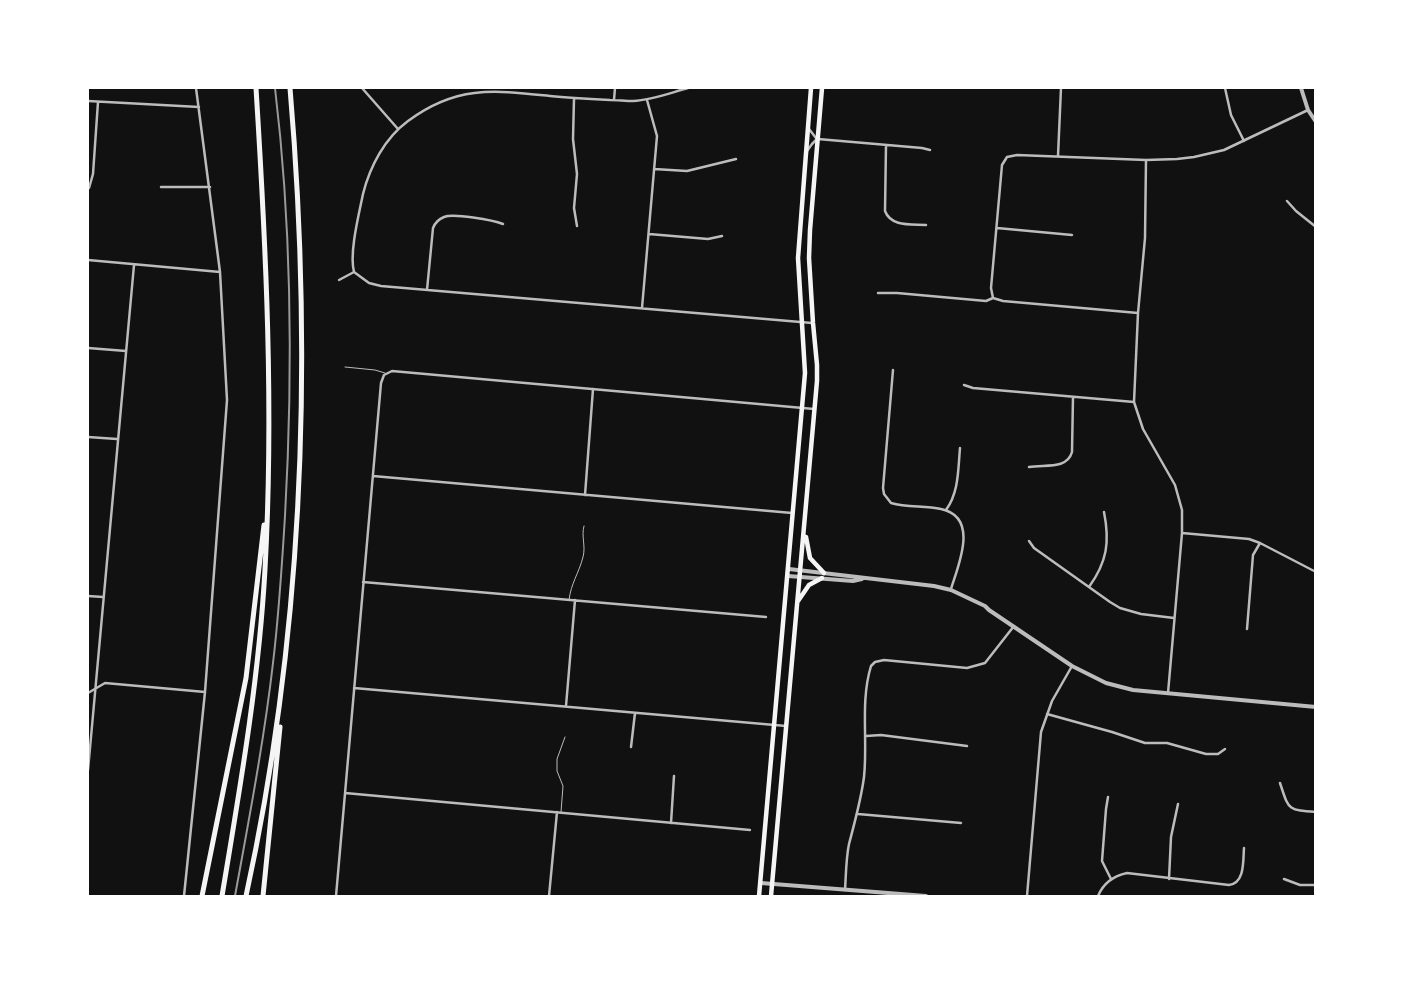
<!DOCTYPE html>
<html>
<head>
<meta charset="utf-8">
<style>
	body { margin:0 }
	#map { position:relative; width:1403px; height:984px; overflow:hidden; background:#111; font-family:"DejaVu Sans",sans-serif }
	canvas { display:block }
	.frame { position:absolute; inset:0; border:89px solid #fff; pointer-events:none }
</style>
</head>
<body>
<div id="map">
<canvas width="1403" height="984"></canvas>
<div class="frame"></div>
</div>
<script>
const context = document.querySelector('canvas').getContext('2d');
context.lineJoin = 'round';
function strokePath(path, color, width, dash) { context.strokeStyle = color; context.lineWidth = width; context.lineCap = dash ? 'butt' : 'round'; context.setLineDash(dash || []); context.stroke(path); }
strokePath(new Path2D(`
	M345,367L375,370L385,373
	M569,600C571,583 579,573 583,557C586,546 581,536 584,526
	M561,812L563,786L557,771V759L565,737`), '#bcbcbc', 1);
strokePath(new Path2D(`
	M362,88L398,129
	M1225,88L1231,115L1244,141
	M574,99L573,139L577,174L574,208L577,226
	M614,100L615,88
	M88,101L199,107
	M809,129L816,138
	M818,139L922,148L930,150
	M886,145L885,211C891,227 911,224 926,225
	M807,151L812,144L816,140
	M1058,156L1061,88
	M1146,160L1145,238L1138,313L1134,402L1143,429L1175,485L1182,510V533L1168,693
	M654,169L687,171L736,159
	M161,187H210
	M89,188L93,174L98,102
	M1287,201L1296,211L1316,227
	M997,228L1072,235
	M649,234L708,239L722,236
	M88,260L220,272
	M354,272L369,283L381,286L812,323
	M354,272C349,253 359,214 363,194C370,166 385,138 408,121C456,85 494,90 550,96C570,98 590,99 610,100C618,100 625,101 633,101C652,100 670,93 688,88
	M339,280L354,272
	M427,290L433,228C435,223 439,219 444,217C453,213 493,220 503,224
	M878,293H897L986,301L993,298
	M642,308L657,136L647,100
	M1138,313L1003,301L993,298L991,288L1002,165L1007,157L1017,155L1146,160L1177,159L1194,157L1224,150L1308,110
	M88,348L126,351
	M893,370L883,488L884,494L891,503C908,508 925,505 941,509C980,517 958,566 951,589
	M964,385L973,388L1134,402
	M88,437L117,439
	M1029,467C1044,464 1067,470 1072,452L1073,397
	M373,476L792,513
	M585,495L593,389
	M946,510C959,492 958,470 960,448
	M1182,533L1249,539L1260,543L1316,572
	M1029,541L1034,548L1110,602L1120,608L1141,614L1174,618
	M363,582L766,617
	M1089,587C1107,562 1110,542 1104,512
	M88,596L103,597
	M1247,629L1253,555L1260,543
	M354,688L786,726
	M88,693L105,683L205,692
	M566,706L575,600
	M1047,714L1112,732L1145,743H1167L1206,754H1218L1225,749
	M866,736L881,735L967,746
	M631,747L635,713
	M88,770L134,265
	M1280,783C1289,810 1287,810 1316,812
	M345,793L750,830
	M1108,797L1106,809L1102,861L1111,879
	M858,814L961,823
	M671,823L674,776
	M1169,879L1171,837L1178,804
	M1284,879L1300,885H1316
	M845,890C846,875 846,858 849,844C855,821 861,800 864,777C868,740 860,702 871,666L875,662L884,660L967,668L985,663L1014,626
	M184,896L205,692L227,400L220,272L196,88
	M336,896L381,383L384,375L392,371L814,409
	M549,896L557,812
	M1027,896L1041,732L1052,701L1072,666
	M1098,896C1103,884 1113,876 1127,873L1229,885C1245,883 1243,861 1244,848`), '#bcbcbc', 2.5);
strokePath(new Path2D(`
	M1301,88L1308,110L1316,122
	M789,569L934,586L951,590L985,606L989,610L1072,666L1106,683L1133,690L1316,707
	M788,576L853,581L862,579
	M761,883L926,896`), '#bcbcbc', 4);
strokePath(new Path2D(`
	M806,537L810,558L824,573
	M798,601L809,585L822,578
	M759,896L805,373L798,258L811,88
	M771,896L817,381V365L813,323L809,258L810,230L822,88`), '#f5f5f5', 4.5);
strokePath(new Path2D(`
	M202,896L246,678L264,525
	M222,896C240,788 259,679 265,569C274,408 266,248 256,88
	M246,896C304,631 313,358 290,88
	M263,896L280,727`), '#f5f5f5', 5);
strokePath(new Path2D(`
	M235,896C249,819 264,741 273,663C279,614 282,565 285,516C293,373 292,229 275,88`), '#9a9a9a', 2);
</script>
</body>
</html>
